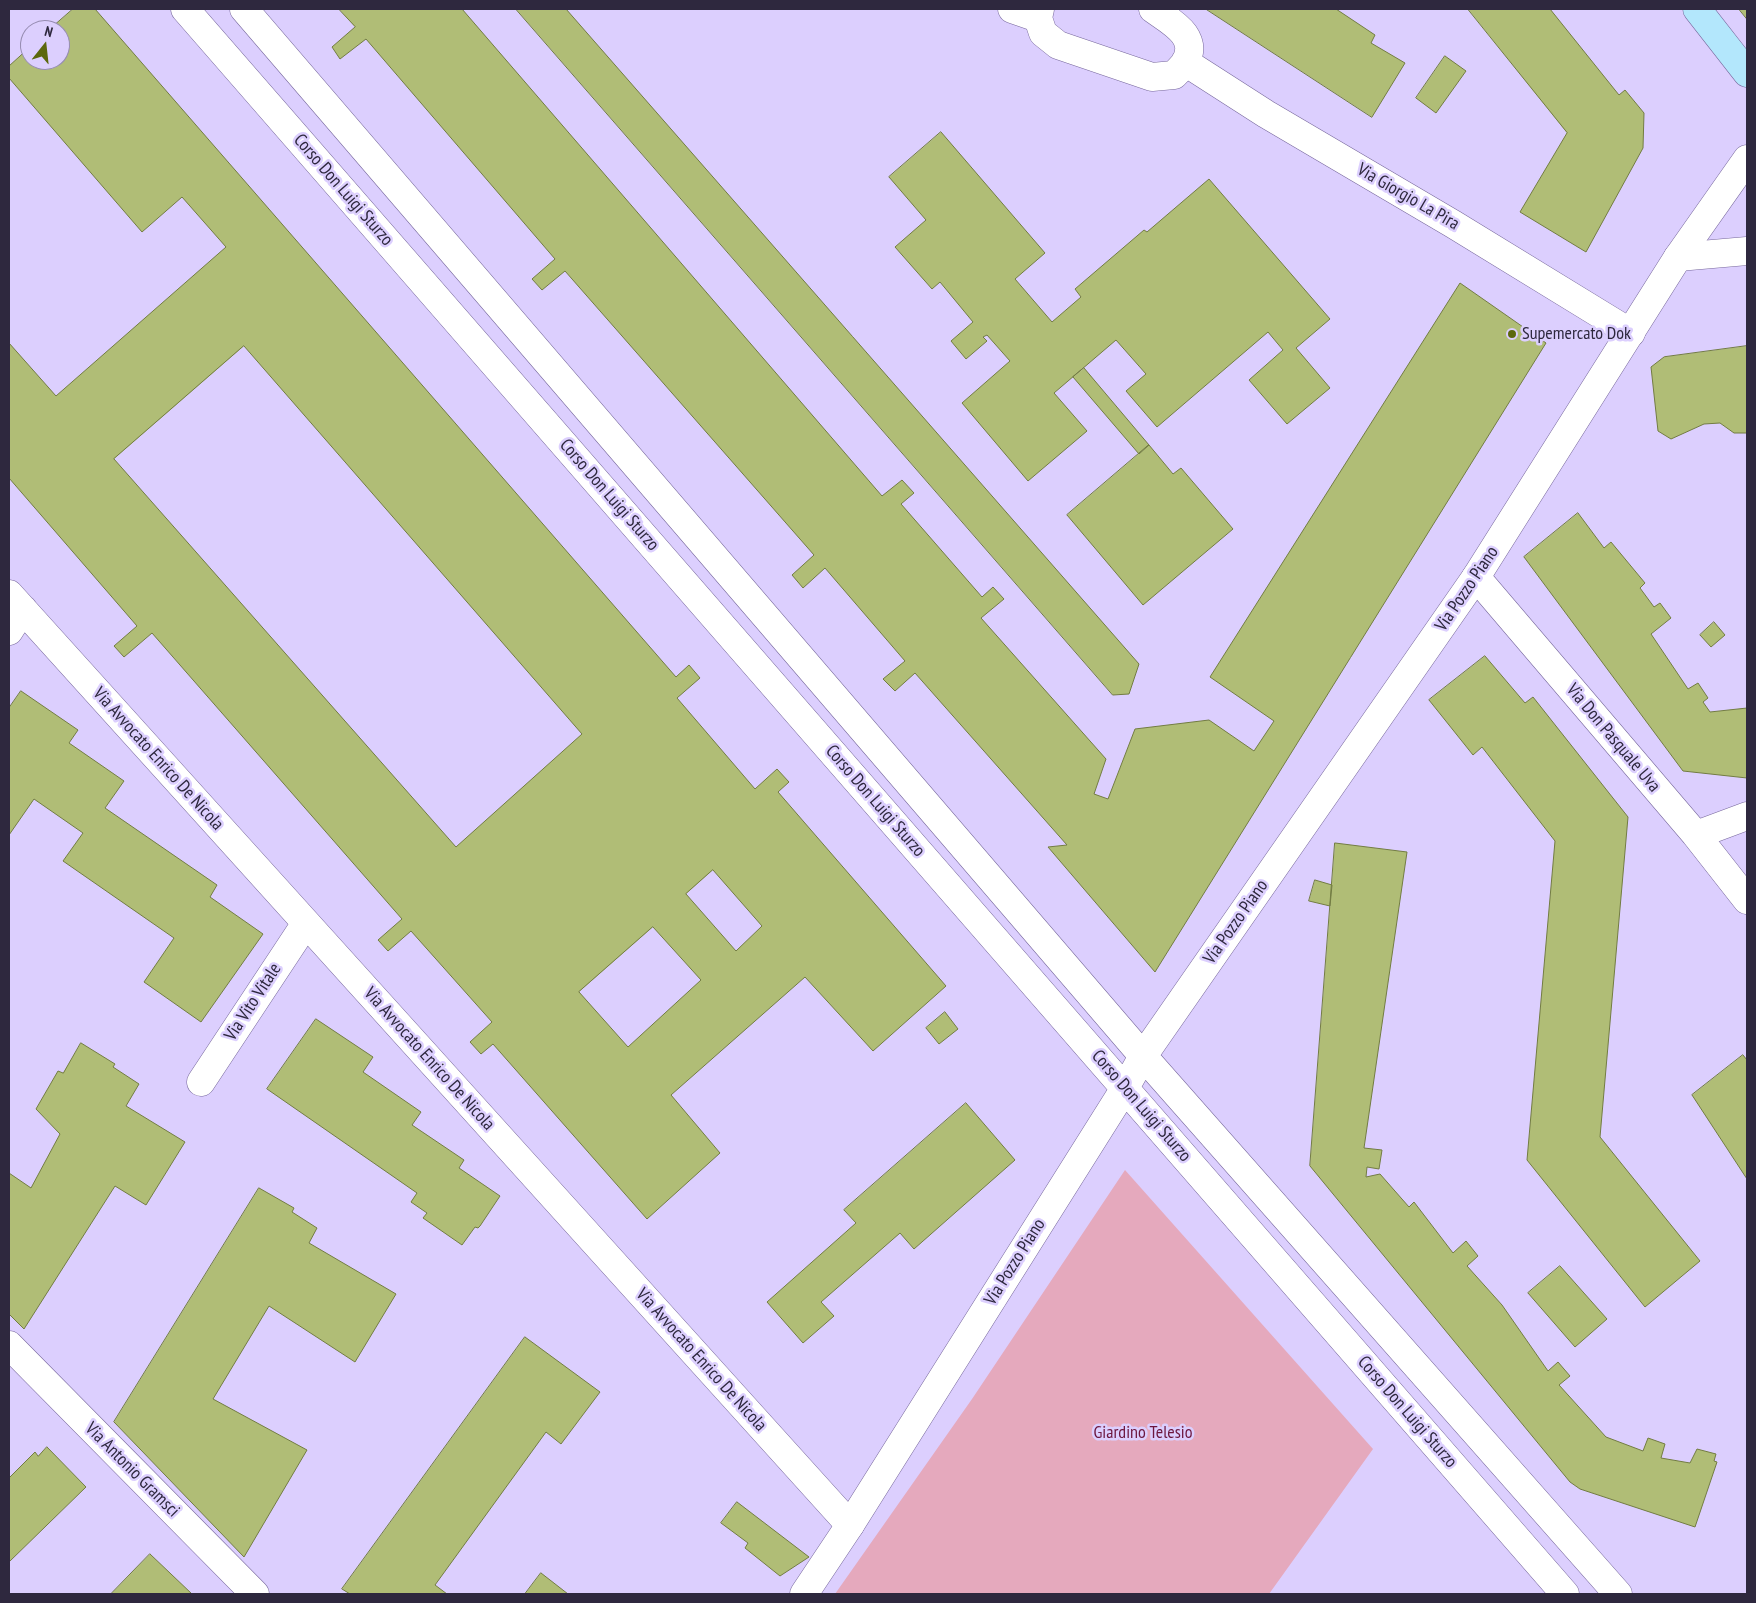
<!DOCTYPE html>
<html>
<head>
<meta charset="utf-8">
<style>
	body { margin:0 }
	#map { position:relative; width:1756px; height:1603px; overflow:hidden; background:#dccffe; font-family:"PT Sans Narrow",sans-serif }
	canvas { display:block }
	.frame { position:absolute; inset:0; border:10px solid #2e283e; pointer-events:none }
	.north { position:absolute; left:20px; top:20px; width:50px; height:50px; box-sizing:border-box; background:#dccffe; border:1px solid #968cb1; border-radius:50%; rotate:16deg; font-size:14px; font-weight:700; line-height:20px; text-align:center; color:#2e283e }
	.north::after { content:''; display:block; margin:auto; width:18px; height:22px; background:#5c680d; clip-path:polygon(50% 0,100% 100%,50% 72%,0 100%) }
</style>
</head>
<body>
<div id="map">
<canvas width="1756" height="1603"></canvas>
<div class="frame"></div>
<div class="north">N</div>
</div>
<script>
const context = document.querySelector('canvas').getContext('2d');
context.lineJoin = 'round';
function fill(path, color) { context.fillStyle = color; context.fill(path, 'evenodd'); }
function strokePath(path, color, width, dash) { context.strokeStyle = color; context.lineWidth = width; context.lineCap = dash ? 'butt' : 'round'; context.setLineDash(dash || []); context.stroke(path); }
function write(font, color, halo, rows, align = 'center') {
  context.font = font + ' "PT Sans Narrow",sans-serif'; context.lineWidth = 5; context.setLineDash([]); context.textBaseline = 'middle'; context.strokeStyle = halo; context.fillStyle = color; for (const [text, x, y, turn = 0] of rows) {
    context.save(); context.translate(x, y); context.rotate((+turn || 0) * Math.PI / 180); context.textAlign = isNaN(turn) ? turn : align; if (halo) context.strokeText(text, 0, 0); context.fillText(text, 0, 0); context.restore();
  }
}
fill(new Path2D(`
	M1125,1170L1373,1449L1269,1594H835L972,1399Z`), '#e5a9bd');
const building = new Path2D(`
	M73,9H95L676,677L689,665L700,678L677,698L755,789L777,769L789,782L778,792L946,986L873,1051L805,977L671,1095L720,1153L647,1219L493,1044L481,1054L470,1042L492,1022L411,931L388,951L378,940L402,919L152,633L124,657L114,646L137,626L9,478V343L56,396L226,247L182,197L142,232L9,78V66L30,47V60H60V30H49ZM244,346L582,734L456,847L114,459ZM713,870L762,926L736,951L686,894ZM653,927L701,980L628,1047L579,992Z
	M339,9H462L882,496L902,480L914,493L901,504L982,597L993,587L1004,599L981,618L1106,759L1094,794L1108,799L1135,729L1209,720L1254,751L1274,721L1210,677L1460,283L1546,343L1155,972L1048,847L1067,845L915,673L895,691L883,679L905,661L825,568L803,588L792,575L814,555L565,271L542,290L532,279L555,259L366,39L340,59L332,47L355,27Z
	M516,9H566L1139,664L1129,694L1113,695Z
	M1206,9H1336L1375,35L1371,43L1405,63L1372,117Z
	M1468,9H1550L1619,95L1625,90L1644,113L1643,148L1586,252L1520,212L1567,133Z
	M1739,9H1747V19Z
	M1445,56L1466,71L1436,113L1416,98Z
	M941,132L1045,253L1015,279L1052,322L1081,297L1075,289L1144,230L1147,232L1209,179L1330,319L1296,348L1330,388L1287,424L1249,380L1283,350L1268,332L1157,427L1126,391L1146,374L1116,340L1054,393L1087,431L1028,481L962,403L1010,361L987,335L983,337L987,341L966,359L951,341L973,322L940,282L932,289L895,247L926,220L889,177Z
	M1747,346V433H1734L1720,423L1704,424L1671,439L1658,431L1651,367L1664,357Z
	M1084,368L1149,445L1139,454L1073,377Z
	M1149,445L1173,474L1181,468L1233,529L1143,605L1067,515Z
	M1578,513L1604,548L1611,542L1645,583L1640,588L1654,607L1660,603L1671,618L1651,634L1688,689L1698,683L1708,698L1703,702L1710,712L1747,708V778L1683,771L1524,557Z
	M1714,622L1725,635L1711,647L1700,635Z
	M1485,656L1525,703L1533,697L1628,817L1600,1137L1700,1261L1645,1307L1527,1160L1555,841L1482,747L1473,755L1429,700Z
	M21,691L78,730L69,743L124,781L105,808L217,885L210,897L263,934L201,1022L144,982L174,938L63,861L83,833L34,799L9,835V708Z
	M1335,843L1407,852L1364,1148L1382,1150L1379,1169L1367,1167L1366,1177L1380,1174L1409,1207L1414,1202L1453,1253L1466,1241L1478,1256L1467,1266L1502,1305L1548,1371L1558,1362L1570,1376L1559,1385L1606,1437L1643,1451L1648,1438L1665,1444L1661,1458L1690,1463L1697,1449L1716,1454L1714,1461L1717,1462L1695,1527L1580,1489L1570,1482L1310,1166Z
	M1315,880L1332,885L1330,906L1309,901Z
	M945,1012L958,1029L939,1044L926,1028Z
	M316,1019L373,1057L363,1072L421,1112L412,1125L464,1160L459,1168L500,1196L480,1226L478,1228L475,1227L462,1245L423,1218L427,1213L411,1202L417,1193L267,1089Z
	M81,1043L115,1064L113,1067L139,1084L126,1106L185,1142L146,1205L115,1186L24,1329L9,1314V1173L31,1188L60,1134L36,1109L58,1071L63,1073Z
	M1743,1055L1747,1060V1179L1692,1095Z
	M966,1103L1015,1160L914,1249L900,1233L821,1302L834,1316L803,1343L767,1302L856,1223L844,1210Z
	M259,1188L294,1208L292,1212L317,1228L309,1243L396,1294L355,1362L269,1306L213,1399L307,1450L244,1557L114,1422Z
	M1560,1266L1607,1319L1575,1347L1528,1293Z
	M525,1337L600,1392L561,1444L546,1432L435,1585L447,1594H350L342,1589Z
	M47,1447L86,1487L9,1562V1478L35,1452L38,1456Z
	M737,1502L809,1557L780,1576L745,1548L748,1543L721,1523Z
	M150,1554L192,1594H111Z
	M541,1573L568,1594H525Z`);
fill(building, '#b0bd76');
strokePath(building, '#727c42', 1);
const minor = new Path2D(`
	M1012,9L1038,18
	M1040,9L1038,18L1043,33L1058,45L1152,77L1174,75C1178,71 1182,67 1185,63C1200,36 1171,22 1153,9
	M1185,62L1266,114L1453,224L1631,333
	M1678,257L1747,251
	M1476,577L1696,835L1747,900
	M9,594L850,1525
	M9,631L23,609
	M1696,835L1747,816
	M201,1082L306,923
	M9,1345L255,1594`);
const tertiary = new Path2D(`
	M185,9L1565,1594
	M244,9L1143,1056L1618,1594
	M804,1594L850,1525L1125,1088L1143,1056L1476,577L1678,257L1747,159`);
const secondary = new Path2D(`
	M1697,9L1747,73`);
strokePath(minor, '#77689c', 29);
strokePath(tertiary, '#77689c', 29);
strokePath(secondary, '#77689c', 29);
strokePath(minor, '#fff', 28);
strokePath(tertiary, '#fff', 28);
strokePath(secondary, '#b3e7fc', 28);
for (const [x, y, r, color] of [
	[1512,334,5,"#5c680d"]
]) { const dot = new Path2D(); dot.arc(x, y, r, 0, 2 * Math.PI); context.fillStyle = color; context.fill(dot); strokePath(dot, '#dccffe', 2); }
write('18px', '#2e283e', '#dccffe', [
	["Corso Don Luigi Sturzo",343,190,49],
	["Via Giorgio La Pira",1408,197,30],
	["Corso Don Luigi Sturzo",609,495,49],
	["Via Pozzo Piano",1467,589,-56],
	["Via Don Pasquale Uva",1613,738,50],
	["Via Avvocato Enrico De Nicola",158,759,48],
	["Corso Don Luigi Sturzo",875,801,49],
	["Via Pozzo Piano",1236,922,-55],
	["Via Vito Vitale",253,1002,-57],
	["Via Avvocato Enrico De Nicola",429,1059,48],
	["Corso Don Luigi Sturzo",1141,1106,49],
	["Via Pozzo Piano",1015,1262,-58],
	["Via Avvocato Enrico De Nicola",701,1360,48],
	["Corso Don Luigi Sturzo",1407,1412,49],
	["Via Antonio Gramsci",132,1470,45]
]);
write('18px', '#2e283e', '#dccffe', [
	["Supemercato Dok",1522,334]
], 'left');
write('18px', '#6c163e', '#dccffe', [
	["Giardino Telesio",1143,1433]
]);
</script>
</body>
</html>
